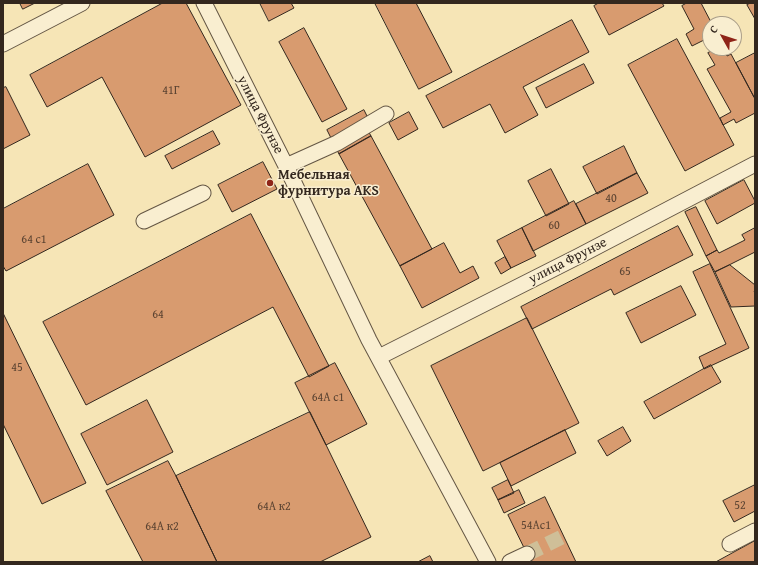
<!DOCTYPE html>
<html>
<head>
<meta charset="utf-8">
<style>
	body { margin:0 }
	#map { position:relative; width:758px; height:565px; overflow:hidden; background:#f6e5b6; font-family:"Gentium Book Plus",serif }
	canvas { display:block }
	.frame { position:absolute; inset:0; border:4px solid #33271e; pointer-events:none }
	.north { position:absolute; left:702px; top:16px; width:40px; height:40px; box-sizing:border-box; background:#f9eed0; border:1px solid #aa9e89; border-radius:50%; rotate:309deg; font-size:11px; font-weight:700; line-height:16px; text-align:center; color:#33271e }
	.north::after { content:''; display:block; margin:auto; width:14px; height:18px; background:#8f2418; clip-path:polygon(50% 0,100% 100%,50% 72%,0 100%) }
</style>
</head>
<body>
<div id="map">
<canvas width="758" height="565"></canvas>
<div class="frame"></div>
<div class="north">С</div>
</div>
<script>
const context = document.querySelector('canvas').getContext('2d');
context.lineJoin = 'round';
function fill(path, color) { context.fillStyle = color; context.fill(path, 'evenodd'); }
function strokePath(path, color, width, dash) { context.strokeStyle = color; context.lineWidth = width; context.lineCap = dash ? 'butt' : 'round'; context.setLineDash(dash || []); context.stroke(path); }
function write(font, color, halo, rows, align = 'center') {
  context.font = font + ' "Gentium Book Plus",serif'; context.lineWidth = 3; context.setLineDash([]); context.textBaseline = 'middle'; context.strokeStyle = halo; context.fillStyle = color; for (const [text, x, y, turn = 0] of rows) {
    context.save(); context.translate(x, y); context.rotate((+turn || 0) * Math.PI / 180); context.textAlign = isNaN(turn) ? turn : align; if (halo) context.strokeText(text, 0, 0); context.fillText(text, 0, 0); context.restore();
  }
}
const building = new Path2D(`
	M20,3H35L23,9Z
	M163,3H186L241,105L145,157L102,77L47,107L30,75Z
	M260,3H291L294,8L269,21Z
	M375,3H416L452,72L419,89Z
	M599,3H662L664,6L609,35L594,6Z
	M687,3H701L712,24H710V37L692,46L686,34L694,29L682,6Z
	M751,3H755V19L747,5Z
	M572,20L589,52L523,87L538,115L505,133L490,104L443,128L426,96Z
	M304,28L347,109L322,122L279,42Z
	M677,39L734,145L685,171L628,65Z
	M718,48H723L727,56L731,54L755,99V113L736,123L734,119L723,125L720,118L731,112L707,69L715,65L708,53Z
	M755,53V97H754L736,63Z
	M584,64L594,83L546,108L536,88Z
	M6,87L30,135L3,149V88Z
	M364,110L371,124L366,127L371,136L339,154L327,130Z
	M409,112L418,129L398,140L389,123Z
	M213,131L220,144L172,169L165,156Z
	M371,136L432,249L400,266L339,154Z
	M624,146L637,173L597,194L583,167Z
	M263,162L277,189L232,212L218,185Z
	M88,164L114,215L6,271L3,266V209Z
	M551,169L569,204L546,216L528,181Z
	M637,173L648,193L586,224L576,204Z
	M744,180L755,201V203L717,224L705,201Z
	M574,201L586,224L533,251L522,228Z
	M696,207L717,250L706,256L685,212Z
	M251,214L329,366L309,377L273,307L86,405L43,322Z
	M678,226L693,255L614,295L611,289L532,329L521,307Z
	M522,228L536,256L511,268L497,241Z
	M755,228V252L715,272L706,256L717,250L719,253L745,240L742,235Z
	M444,243L460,273L473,266L479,278L422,308L400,266Z
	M505,257L511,268L501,274L495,263Z
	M710,264L749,348L704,369L699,357L726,344L693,272Z
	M730,265L755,285V290L754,291L755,293V306L731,307L715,272Z
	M681,286L696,315L641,343L626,313Z
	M3,313L86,483L42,504L3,424Z
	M527,318L579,423L483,471L431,366Z
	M335,363L367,424L326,445L295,383Z
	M711,365L721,382L654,419L644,402Z
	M147,400L173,452L107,485L81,434Z
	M310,412L371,537L320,562H217L176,476Z
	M623,427L631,441L607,456L598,441Z
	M565,430L576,453L511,486L500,463Z
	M168,461L176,476L217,562H143L106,491Z
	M508,480L514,493L498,500L492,488Z
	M755,485V511L734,522L723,501Z
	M519,490L525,503L504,513L498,500Z
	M545,497L576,562H531L508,515Z
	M755,541V562H716Z
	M430,556L433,562H418Z`);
fill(building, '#d89b6f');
strokePath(building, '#33271e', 1);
strokePath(new Path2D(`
	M527,554L564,536`), '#cfbf98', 15, [15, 8]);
const minor = new Path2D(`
	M204,3L286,166L369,340L488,562
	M3,44L82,3
	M286,166L337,143L386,114
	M144,221L203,193
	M379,357L579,256L755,164
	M730,544L755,531
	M510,562L527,554`);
strokePath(minor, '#645644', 17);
strokePath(minor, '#f9eed0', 15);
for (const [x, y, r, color] of [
	[270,183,4,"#8f2418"]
]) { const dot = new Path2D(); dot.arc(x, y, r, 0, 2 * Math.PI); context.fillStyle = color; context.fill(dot); strokePath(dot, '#f9eed0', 1.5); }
write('12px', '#5c4432', null, [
	["41Г",171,91],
	["40",611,199],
	["60",554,226],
	["64 с1",34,240],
	["65",625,272],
	["64",158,315],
	["45",17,368],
	["64А с1",328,398],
	["52",740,506],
	["64А к2",274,507],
	["54Ас1",536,526],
	["64А к2",162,527]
]);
write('14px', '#33271e', '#f9eed0', [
	["улица Фрунзе",260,115,63],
	["улица Фрунзе",568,261,-27]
]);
write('bold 14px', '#33271e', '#f9eed0', [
	["Мебельная",278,175],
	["фурнитура AKS",278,191]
], 'left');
</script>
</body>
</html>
